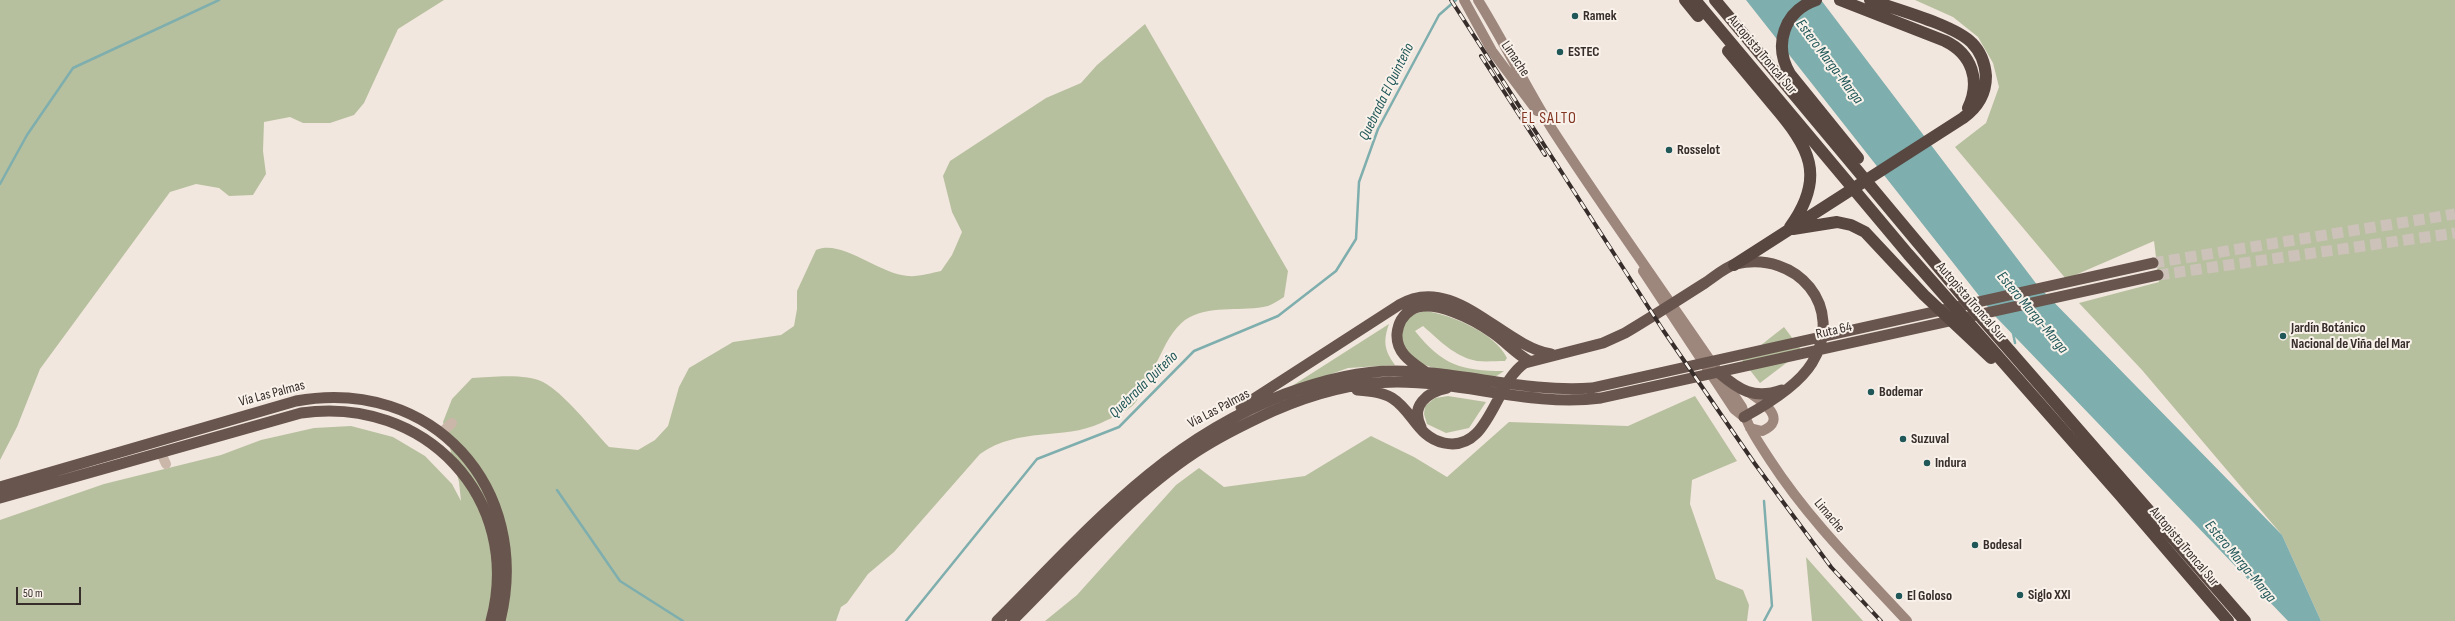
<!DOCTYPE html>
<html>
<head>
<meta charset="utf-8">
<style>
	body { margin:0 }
	#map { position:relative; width:2455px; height:621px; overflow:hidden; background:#f2e7de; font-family:"Sofia Sans Condensed",sans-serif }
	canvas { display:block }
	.scale { position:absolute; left:16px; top:587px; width:65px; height:18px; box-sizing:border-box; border:2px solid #372d2a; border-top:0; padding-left:5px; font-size:12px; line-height:14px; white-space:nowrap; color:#372d2a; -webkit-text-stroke:3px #f9f2eb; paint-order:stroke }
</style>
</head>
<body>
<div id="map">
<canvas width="2455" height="621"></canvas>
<div class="scale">50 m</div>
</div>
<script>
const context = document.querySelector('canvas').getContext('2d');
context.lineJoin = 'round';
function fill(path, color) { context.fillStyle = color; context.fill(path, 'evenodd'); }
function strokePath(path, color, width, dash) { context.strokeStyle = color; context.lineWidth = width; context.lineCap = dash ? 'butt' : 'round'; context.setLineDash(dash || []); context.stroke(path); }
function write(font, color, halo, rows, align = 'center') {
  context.font = font + ' "Sofia Sans Condensed",sans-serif'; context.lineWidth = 4; context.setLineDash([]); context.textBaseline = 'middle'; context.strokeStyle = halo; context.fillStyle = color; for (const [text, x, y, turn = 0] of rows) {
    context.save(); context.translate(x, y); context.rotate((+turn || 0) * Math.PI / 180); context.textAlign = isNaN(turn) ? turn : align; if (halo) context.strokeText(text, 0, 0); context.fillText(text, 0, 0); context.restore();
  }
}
fill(new Path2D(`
	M0,0H444L398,29L364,103L354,115L330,123H303L290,117L264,122L263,151L266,174L253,195L229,196L219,188L196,184L170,192L40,369L17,427L0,460Z
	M1915,0H2455V621H2321L2282,535L2142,370L2079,303L2159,282L2154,241L2066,279L1955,147L1986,123L1999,87L1993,63L1978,37L1953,17Z
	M1145,24L1288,271L1284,297C1279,300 1273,304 1268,306C1243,312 1214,305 1190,317C1164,330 1154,379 1135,403C1129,411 1111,418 1101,423C1062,441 1020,426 980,454L894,552L868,574L847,603L841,607L836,621H0V520L104,484L221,455L261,440L314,428L351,426L393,437L425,456L452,484L461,501L459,482L443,422L452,399L472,378C491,377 526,373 543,382C563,392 592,429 609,447L638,450L655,440L668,426L679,387L689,368L733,342L781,335L794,326L797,309V291L816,250C843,239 878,274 908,276C918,277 931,273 941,271L952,255L962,232L952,212L943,176L950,161L1046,98L1081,83L1097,65Z
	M1426,311C1452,315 1495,333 1507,358L1505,361C1496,361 1486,362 1477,361C1455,357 1439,340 1423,326L1415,331C1442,365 1461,371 1504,371L1495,377C1468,374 1392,373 1403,328C1406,316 1415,313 1426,311Z
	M1389,324C1383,341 1384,350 1395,365L1348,368L1284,391Z
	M1784,327L1802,351L1760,383L1742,360Z
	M1448,396L1486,402L1469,428L1446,433L1427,424L1424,414L1425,406L1435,398Z
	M1695,396L1737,461L1692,480L1690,504L1716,579L1743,590L1749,605L1747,621H1045L1077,595L1176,485L1199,468L1224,487L1305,476L1371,436L1414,457L1447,477L1509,422L1628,426Z
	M1806,557L1863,621H1812Z`), '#b7c09e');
fill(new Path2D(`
	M1746,0H1821L2038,286L2282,535L2321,621H2288L1995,316Z`), '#7eaead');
strokePath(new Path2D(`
	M0,184L27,135L73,68L219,0
	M2013,333L2015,343
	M557,490L620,581L683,621
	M1764,501L1772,606L1764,621
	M906,621L1037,459L1119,427L1194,351L1278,316L1336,271L1356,239L1359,182L1378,129L1439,15L1456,0`), '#7eaead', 2.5);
strokePath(new Path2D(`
	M2153,263L2455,214
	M2158,275L2455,233`), '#cdc2ba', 11, [11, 5.5]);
strokePath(new Path2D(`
	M441,433L452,423
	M161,453L166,464`), '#cab7aa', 10);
strokePath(new Path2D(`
	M1464,0L1492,51L1537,111
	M1478,0C1504,42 1526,87 1552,129C1613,223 1679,313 1742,407C1747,426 1759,443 1770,460C1809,520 1859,569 1907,621
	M1643,271L1734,409L1744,417
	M1750,428L1762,431C1789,420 1762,401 1750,393`), '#9d867c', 10);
strokePath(new Path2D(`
	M1718,372C1739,390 1754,400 1782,390
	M1427,373C1413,363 1396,354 1397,334C1398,324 1403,315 1411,310C1432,297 1475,320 1493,333C1506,342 1515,353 1529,361
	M1357,390C1369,391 1382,392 1392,398C1413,411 1417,437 1444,443C1490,453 1494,383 1525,363L1603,343L1625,333C1652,317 1678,300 1705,283C1714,277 1725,267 1736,264C1797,250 1846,307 1812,363C1798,386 1766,405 1744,417
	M1241,407L1399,305C1454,272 1502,346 1551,354
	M1421,427C1410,406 1427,392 1447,388
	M0,487L296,401C432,376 533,488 500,621
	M0,498L301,413C424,395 524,498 491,621
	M997,621C1088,530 1161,442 1285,394C1320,381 1356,371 1394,371C1461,371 1525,393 1592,388L2153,263
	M1012,621C1069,564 1129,496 1196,452C1220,436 1247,423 1273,411C1312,394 1354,382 1397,382C1466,382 1532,407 1601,398L2158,275`), '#68554e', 11);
strokePath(new Path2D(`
	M1685,0L1698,16
	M1695,0L1908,254L2120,495L2228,621
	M1715,0L1964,298L2245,621
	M1816,0C1784,11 1773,45 1790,74L1858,158
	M1840,0L1945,41C1972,54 1981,81 1968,108
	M1728,51C1743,69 1758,87 1773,105C1809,147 1827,176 1790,227
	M1793,229L1837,222L1851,225L1865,232L1924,295L1991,358
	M1734,265L1963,118C1977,108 1986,94 1986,76C1985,64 1981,52 1972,43C1955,25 1895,9 1870,0`), '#584741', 12);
const rail = new Path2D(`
	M1451,0L1663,330L1755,464L1831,567L1881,621
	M1481,56L1545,155`);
strokePath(rail, '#372d2a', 4);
strokePath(rail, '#f9f2eb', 2.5, [8]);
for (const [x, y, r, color] of [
	[1575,16,4,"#205758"],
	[1560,52,4,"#205758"],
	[1669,150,4,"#205758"],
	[2283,336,4,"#205758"],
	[1871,392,4,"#205758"],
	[1903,439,4,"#205758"],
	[1927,463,4,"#205758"],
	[1975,545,4,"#205758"],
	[2020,595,4,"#205758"],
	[1899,596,4,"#205758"]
]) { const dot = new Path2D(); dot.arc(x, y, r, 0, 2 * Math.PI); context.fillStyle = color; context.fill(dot); strokePath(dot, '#f9f2eb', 1.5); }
write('bold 14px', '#372d2a', '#f9f2eb', [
	["Ramek",1583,16],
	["ESTEC",1568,52],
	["Rosselot",1677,150],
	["Jardín Botánico",2291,328],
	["Nacional de Viña del Mar",2291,344],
	["Bodemar",1879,392],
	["Suzuval",1911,439],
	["Indura",1935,463],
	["Bodesal",1983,545],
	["Siglo XXI",2028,595],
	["El Goloso",1907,596]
], 'left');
write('14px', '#372d2a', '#f9f2eb', [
	["Autopista Troncal Sur",1762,55,50],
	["Limache",1515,59,56],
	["Autopista Troncal Sur",1971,302,49],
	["Ruta 64",1834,331,-13],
	["Vía Las Palmas",272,394,-15],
	["Vía Las Palmas",1219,409,-28],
	["Limache",1829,516,50],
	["Autopista Troncal Sur",2184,547,50]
]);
write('italic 15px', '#205758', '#f9f2eb', [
	["Estero Marga-Marga",1829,62,53],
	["Quebrada El Quinteño",1387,92,-64],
	["Estero Marga-Marga",2032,313,50],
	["Quebrada Quiteño",1144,385,-44],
	["Estero Marga-Marga",2240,562,50]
]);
context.letterSpacing = '1px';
write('16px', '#843625', '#f9f2eb', [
	["EL SALTO",1549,119]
]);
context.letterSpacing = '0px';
</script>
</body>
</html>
